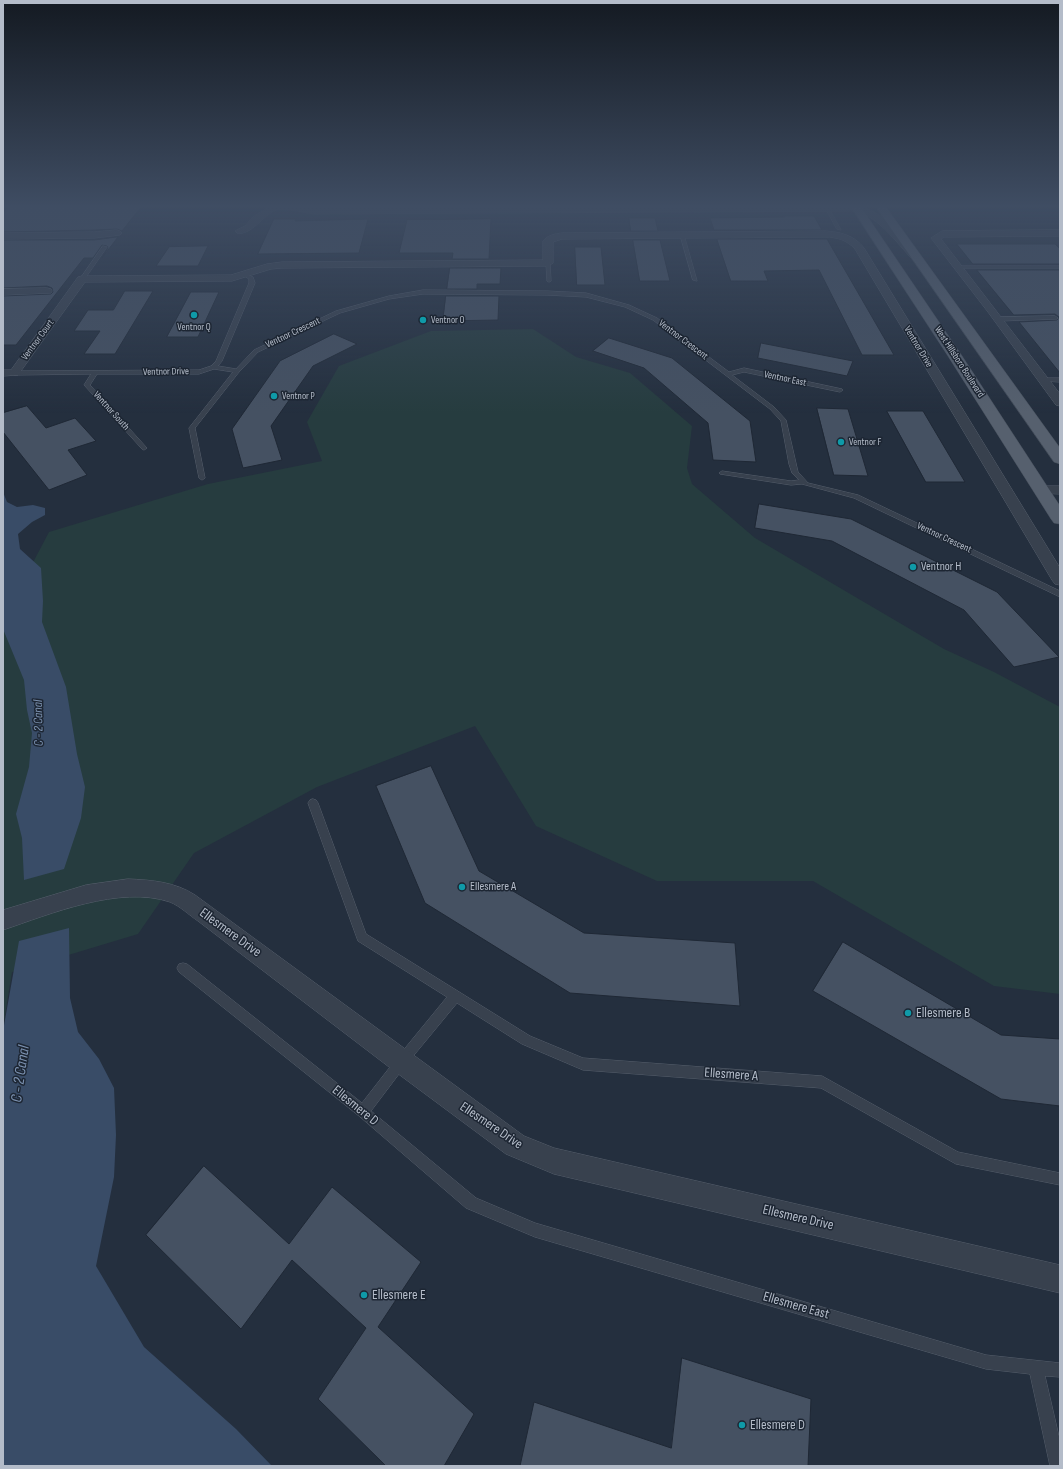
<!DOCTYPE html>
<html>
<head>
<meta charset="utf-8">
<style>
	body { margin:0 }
	#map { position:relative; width:1063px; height:1469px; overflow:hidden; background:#242f3e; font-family:"Sofia Sans Condensed",sans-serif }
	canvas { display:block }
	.frame { position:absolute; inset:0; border:4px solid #b4bcc9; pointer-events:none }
</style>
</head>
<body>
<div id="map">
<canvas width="1063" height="1469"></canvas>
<div class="frame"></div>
</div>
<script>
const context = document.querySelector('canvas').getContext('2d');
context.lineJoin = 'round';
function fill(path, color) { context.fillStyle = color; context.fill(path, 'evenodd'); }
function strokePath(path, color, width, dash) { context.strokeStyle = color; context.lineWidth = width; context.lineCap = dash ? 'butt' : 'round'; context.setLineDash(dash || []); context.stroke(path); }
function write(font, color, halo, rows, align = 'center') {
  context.font = font + ' "Sofia Sans Condensed",sans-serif'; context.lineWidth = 3; context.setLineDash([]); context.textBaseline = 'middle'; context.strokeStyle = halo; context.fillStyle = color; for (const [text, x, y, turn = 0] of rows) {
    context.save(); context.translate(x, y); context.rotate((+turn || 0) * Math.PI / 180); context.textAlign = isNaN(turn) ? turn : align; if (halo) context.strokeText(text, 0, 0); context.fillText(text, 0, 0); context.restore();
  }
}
fill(new Path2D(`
	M533,329L576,357L630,373L692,426L687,468L692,484L755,538L944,649L994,672L1060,707V994L994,986L813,881H657L536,826L475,726L317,787L194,853L138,934L12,972L3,1027V583L28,572L49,532L208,484L322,461L307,422L339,366L431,331Z`), '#263c3f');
fill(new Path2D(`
	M3,492L7,502L17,507L33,505L45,508V515L32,522L18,534L20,549L41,568L43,601L42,622L66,687L77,754L85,787L81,818L64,869L24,880L22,838L16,814L29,767L32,733L27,710L24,680L3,629Z
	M69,928L70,998L78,1032L99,1059L114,1088L116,1135L114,1177L96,1266L144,1347L236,1429L272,1466H3V1031L19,941Z`), '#394c67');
const building = new Path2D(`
	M9,207H141L122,231L117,229L94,230L3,232V213Z
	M783,216H814L822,230H714L710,218L784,217Z
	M629,218H655L658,231H631Z
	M274,219H296L295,221L368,219L359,253L258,254Z
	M491,219L489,259H452L453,253H399L407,220Z
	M118,237L102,258L108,248L107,246L102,245L93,258H84L16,345H3V296L51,294L53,292L52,288L47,286L3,288V240H94Z
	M717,239H827L894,355H862L819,270L764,271L768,281H731Z
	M633,240H660L670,281H640Z
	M957,244H1055L1060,249V264H973Z
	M208,246L198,266H156L169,247Z
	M575,247H601L605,285H577Z
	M450,268H501L500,284H477V289H447Z
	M977,270H1060V373L1019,322L1057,320L1059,317L1055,314L1014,315Z
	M125,291H153L115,354H84L100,331H74L88,310H113Z
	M191,292H219L198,337H167Z
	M446,296H499L498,320L443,321Z
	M334,334L357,344L313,366L271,426L282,460L243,468L232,429L280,361Z
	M609,338L672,358L750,421L756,462L713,460L708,423L644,368L593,351Z
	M761,343L853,361L847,376L758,358Z
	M27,406L46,428L75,418L96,441L68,450L87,475L49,490L3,432V413Z
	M817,408L848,409L868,476L834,475Z
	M887,411H923L965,482H926Z
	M759,504L851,519L997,592L1059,657L1014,667L964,610L832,541L755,528Z
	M431,766L479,871L584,933L735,943L740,1006L570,993L425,903L376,786Z
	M843,942L1001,1035L1060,1039V1106L1001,1099L813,991Z
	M204,1166L289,1244L332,1187L421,1262L378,1327L474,1414L444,1466H386L318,1399L366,1328L292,1260L241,1329L146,1235Z
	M682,1358L811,1399L808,1466H520L534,1402L671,1448Z`);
fill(building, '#455162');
strokePath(building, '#1f2835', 1);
const service = new Path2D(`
	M825,207L829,208L841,230L837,229Z
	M680,234L684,235L697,281L693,280Z
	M103,246L107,247L84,280H80V279Z
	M548,262L550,263L551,281L549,282L547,281L546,263Z
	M959,266H1060V268H957V266Z
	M245,274L253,277L255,283L222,361L218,366L236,369L254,350L336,311L389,296L423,290L547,291L586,293L629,305L657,318L729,372L744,368L842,389L843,390L840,392L744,372L732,375L774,407L786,420L798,472L808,483L858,495L1060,591V597L854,498L802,484L791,485L720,474L719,473L722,471L791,481L799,480L792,473L789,464L781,421L770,409L653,320L625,307L586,297L547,295L423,294L389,299L340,313L258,352L239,372L195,428L205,478L202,480L199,478L189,428L233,372L214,369L199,374H97L90,385L146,447L147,448L144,450L142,449L85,386L84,385L91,374L14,375L11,373L14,371L199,370L211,366L216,361L249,283V279L243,275Z
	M1055,316L1058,318L1057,319L999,321L996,319L999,317Z
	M1044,378H1060V382L1042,381V379Z
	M313,799L316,800L318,803L366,934L530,1036L583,1058L822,1076L958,1152L1060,1173V1185L956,1164L821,1088L583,1070L522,1044L457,1003L405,1066L371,1111L476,1198L535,1223L986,1355L1060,1363V1377L1045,1376L1060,1441V1466H1050L1030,1374L986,1369L535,1237L466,1208L359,1116L179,972L177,968L179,964L183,963L187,964L362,1103L397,1058L447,997L358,941L308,803L310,800Z`);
const minor = new Path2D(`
	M269,207L314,208L862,207C886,214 907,239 921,258L916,261L913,260C896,242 880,218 856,211L314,214C306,213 283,207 276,210C263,215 251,236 237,233L235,231L245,226L253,217Z
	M117,230L120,231L122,233L120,235L94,238L3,239V233L94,232Z
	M1060,230V236L944,237L941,239L1060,394V406L1056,405L988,312L931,238L942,231Z
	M825,231C840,232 854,235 864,248L1060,568V585L1055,584L1052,580L855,249C847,240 837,237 825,237L562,239L553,242V263L548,266L282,268L271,269L232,281L85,282L18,375L3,376V370H11L78,277L82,276L231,275L267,264L282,262L543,260V241C548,235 555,234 562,233Z
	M47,288L51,289L52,291L51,293L3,295V289Z
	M1041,486H1060V494L1036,493L1034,490L1036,487Z
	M128,879C152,880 175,882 195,895L524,1136L554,1148L1060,1265V1293L554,1174L506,1154L393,1070L198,921C189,915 180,906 170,902C120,885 50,914 3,930V910L86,885Z`);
const primary = new Path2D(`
	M851,207H861L962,356L1060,506V524L1054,523L1051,519L948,356Z
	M876,207H886L1060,448V464L1054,462Z`);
strokePath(service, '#565f6c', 1);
strokePath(minor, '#565f6c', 1);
strokePath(primary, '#414a57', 1);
fill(service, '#38414e');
fill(minor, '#38414e');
fill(primary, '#56606e');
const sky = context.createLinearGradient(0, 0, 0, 413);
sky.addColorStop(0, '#141a22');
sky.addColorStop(0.5, '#3f4d63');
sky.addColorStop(1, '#3f4d6300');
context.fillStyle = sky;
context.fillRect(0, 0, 1063, 413);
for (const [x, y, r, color] of [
	[194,315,4,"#0f9aa8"],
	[423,320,4,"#0f9aa8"],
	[274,396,4,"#0f9aa8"],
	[841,442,4,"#0f9aa8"],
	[913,567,4,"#0f9aa8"],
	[462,887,4,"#0f9aa8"],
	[908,1013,4,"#0f9aa8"],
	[364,1295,4,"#0f9aa8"],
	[742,1425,4,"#0f9aa8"]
]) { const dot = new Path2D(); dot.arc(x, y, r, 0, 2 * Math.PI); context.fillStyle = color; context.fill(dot); strokePath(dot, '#1d2633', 1.5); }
write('10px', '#b4bcc9', '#1d2633', [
	["Ventnor O",431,320],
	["Ventnor Q",194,327,"center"],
	["Ventnor P",282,396],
	["Ventnor F",849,442]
], 'left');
write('10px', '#b4bcc9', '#1d2633', [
	["Ventnor Crescent",293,333,-25],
	["Ventnor Court",38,340,-54],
	["Ventnor Crescent",683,340,37],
	["Ventnor Drive",918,347,59],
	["West Hillsboro Boulevard",959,362,57],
	["Ventnor Drive",166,372,-1],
	["Ventnor East",785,379,12],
	["Ventnor South",111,411,48],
	["Ventnor Crescent",944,538,25]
]);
write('12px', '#b4bcc9', '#1d2633', [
	["Ventnor H",921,567],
	["Ellesmere A",470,887]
], 'left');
write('italic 13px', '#7c92b1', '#1d2633', [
	["C - 2 Canal",39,723,-91]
]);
write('14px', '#b4bcc9', '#1d2633', [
	["Ellesmere Drive",230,933,36],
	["Ellesmere A",731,1075,4],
	["Ellesmere D",355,1106,39],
	["Ellesmere Drive",491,1126,34],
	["Ellesmere Drive",798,1218,13],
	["Ellesmere East",796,1306,16]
]);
write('14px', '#b4bcc9', '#1d2633', [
	["Ellesmere B",916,1013],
	["Ellesmere E",372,1295],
	["Ellesmere D",750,1425]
], 'left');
write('italic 16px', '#7c92b1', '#1d2633', [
	["C - 2 Canal",21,1074,-82]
]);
</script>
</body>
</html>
